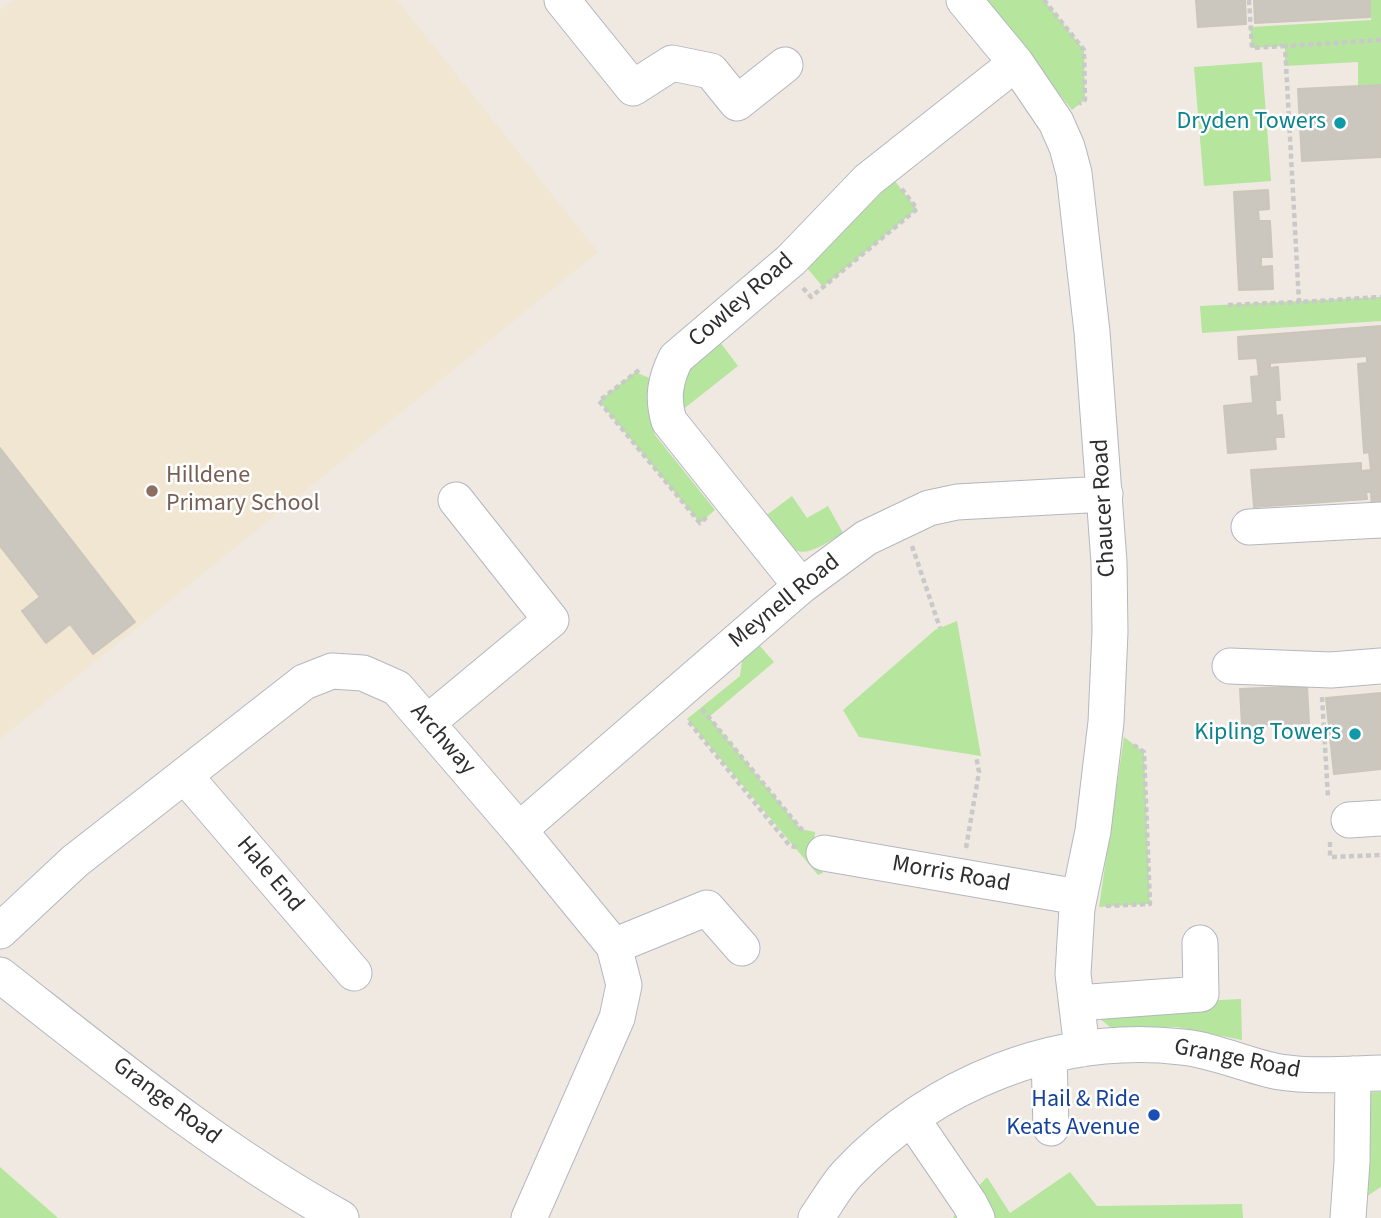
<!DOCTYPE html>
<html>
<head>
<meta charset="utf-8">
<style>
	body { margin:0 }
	canvas { display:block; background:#efe9e1 }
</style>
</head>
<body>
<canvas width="1381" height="1218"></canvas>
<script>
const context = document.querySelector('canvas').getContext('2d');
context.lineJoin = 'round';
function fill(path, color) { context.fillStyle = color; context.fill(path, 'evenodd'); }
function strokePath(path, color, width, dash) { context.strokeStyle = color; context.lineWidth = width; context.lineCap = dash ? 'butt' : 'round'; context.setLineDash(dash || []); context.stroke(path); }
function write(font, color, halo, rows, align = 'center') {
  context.font = font + ' "Source Sans 3",sans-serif'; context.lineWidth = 5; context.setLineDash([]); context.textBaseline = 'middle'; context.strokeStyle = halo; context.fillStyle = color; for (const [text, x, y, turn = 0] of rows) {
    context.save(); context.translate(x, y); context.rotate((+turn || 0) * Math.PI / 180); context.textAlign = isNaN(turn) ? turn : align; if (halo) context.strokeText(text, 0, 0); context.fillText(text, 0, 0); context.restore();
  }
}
fill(new Path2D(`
	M13,0H397L598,252L0,739V10Z`), '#f0e6d1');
fill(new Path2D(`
	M984,0H1044L1084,50L1085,100L1072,110Z
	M1370,0H1381V85L1358,86V62L1285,66V46L1252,48L1250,27L1371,20Z
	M1262,62L1271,181L1204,186L1194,67Z
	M894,180L917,209L823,287L807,268Z
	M1381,297V321L1202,333L1200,306Z
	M720,342L738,366L681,411C681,370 690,366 720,342Z
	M635,372L652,379L648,410L655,435L715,510L700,523L599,401Z
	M792,496L807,518L828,506L843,533C797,562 797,558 764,517Z
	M957,621L981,756L859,737L843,710L935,630Z
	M760,646L774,662L709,717L801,829L815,832L813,855L823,873L818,875L687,719L740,676L742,660Z
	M1124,737L1144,752L1150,904L1099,907Z
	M1241,999L1242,1040L1177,1027H1110L1099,1018V1006Z
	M1381,1092V1187L1358,1202V1093Z
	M0,1167L58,1218H0Z
	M1070,1172L1097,1206L1242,1204L1243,1218H953L957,1210L987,1177L1010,1213Z`), '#b6e59e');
const building = new Path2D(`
	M1196,0H1245L1246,24L1198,27Z
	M1254,0H1370V17L1255,23Z
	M1381,85V157L1302,161L1298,89Z
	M1268,190L1269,209L1258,210L1259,221H1270L1272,257H1261V267L1272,266L1273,289L1239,290L1234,192Z
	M1381,326V510H1372L1371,492H1366L1367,499L1254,507L1251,470L1361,463V471L1371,470L1369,452L1364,453L1358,364L1367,363V356L1270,363V368L1278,367L1280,400H1275L1276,416L1282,415L1284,437H1275L1276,449L1228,453L1224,406L1253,403L1251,377L1259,376L1257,358L1239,359L1238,337Z
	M0,448L135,622L93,654L70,624L46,643L22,611L40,597L0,546Z
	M1307,686L1309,723L1242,726L1240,689Z
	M1381,693V769L1334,774L1326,698Z`);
fill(building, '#cbc7bf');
strokePath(building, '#cbc5ba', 2);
const minor = new Path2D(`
	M562,0L633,88L672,63L711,71L737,103L785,65
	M964,0L1016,63L1056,122L1067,147L1074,173L1092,332L1109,562L1110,632L1106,722L1093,831L1077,908L1073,974L1082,1049
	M1249,527L1381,520
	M801,586L669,421C662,398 665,380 676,358L791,260L868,180L1016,63
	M1230,666L1331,670L1381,666
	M427,723L551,620L456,500
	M185,776L354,973
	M1349,820L1381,818
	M519,830L801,586L866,538L929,508L957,502L1105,494
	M824,853L1078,897
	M0,931L75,861L304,682L332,671L363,673L397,688L519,830L614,946L624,985L617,1018L529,1218
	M614,946L707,908L742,948
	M0,975C110,1061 218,1150 341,1218
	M1077,1003L1201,994L1200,943
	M1049,1056L1051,1128
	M912,1119L970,1204L977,1218
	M816,1218C826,1204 835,1187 847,1174C933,1083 1056,1033 1182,1047C1215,1050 1247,1066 1280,1072C1313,1077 1348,1074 1381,1073
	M1348,1218L1352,1162L1353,1074`);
strokePath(minor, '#b4b7c1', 37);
strokePath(new Path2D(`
	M1044,0L1084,50L1085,100L1079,104
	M1249,0L1252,48L1285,46
	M1381,40L1285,46L1299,302L1381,297
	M803,288L811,297L917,209L901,188
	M1228,305L1299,302
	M639,370L599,401L700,523L708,516
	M912,546L940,628
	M1322,697L1328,797
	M702,709L801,829L805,830
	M689,722L790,846L796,847
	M1330,842V857L1381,855
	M966,848L979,772L976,756
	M1106,906L1150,904L1144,752L1134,745`), '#c9c9c9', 4.5, [5, 3.5]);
strokePath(minor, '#fff', 35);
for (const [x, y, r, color] of [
	[1340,123,7,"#0f9aa8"],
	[152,491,7,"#8d6e63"],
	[1355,734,7,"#0f9aa8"],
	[1154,1115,7,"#1a4fb4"]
]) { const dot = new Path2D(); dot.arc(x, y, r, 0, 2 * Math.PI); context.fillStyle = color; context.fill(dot); strokePath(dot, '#fff', 2.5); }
write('24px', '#0d838f', '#fff', [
	["Dryden Towers",1326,123],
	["Kipling Towers",1341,734]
], 'right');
write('24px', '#2e2e2e', '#fff', [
	["Cowley Road",742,301,-41],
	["Chaucer Road",1105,508,-93],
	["Meynell Road",785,602,-39],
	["Archway",442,740,49],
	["Hale End",269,875,50],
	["Morris Road",951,875,10],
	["Grange Road",1237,1060,11],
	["Grange Road",166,1102,37]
]);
write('24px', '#785e54', '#fff', [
	["Hilldene",166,477],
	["Primary School",166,505]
], 'left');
write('24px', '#164399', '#fff', [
	["Hail & Ride",1140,1101],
	["Keats Avenue",1140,1129]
], 'right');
</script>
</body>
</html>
